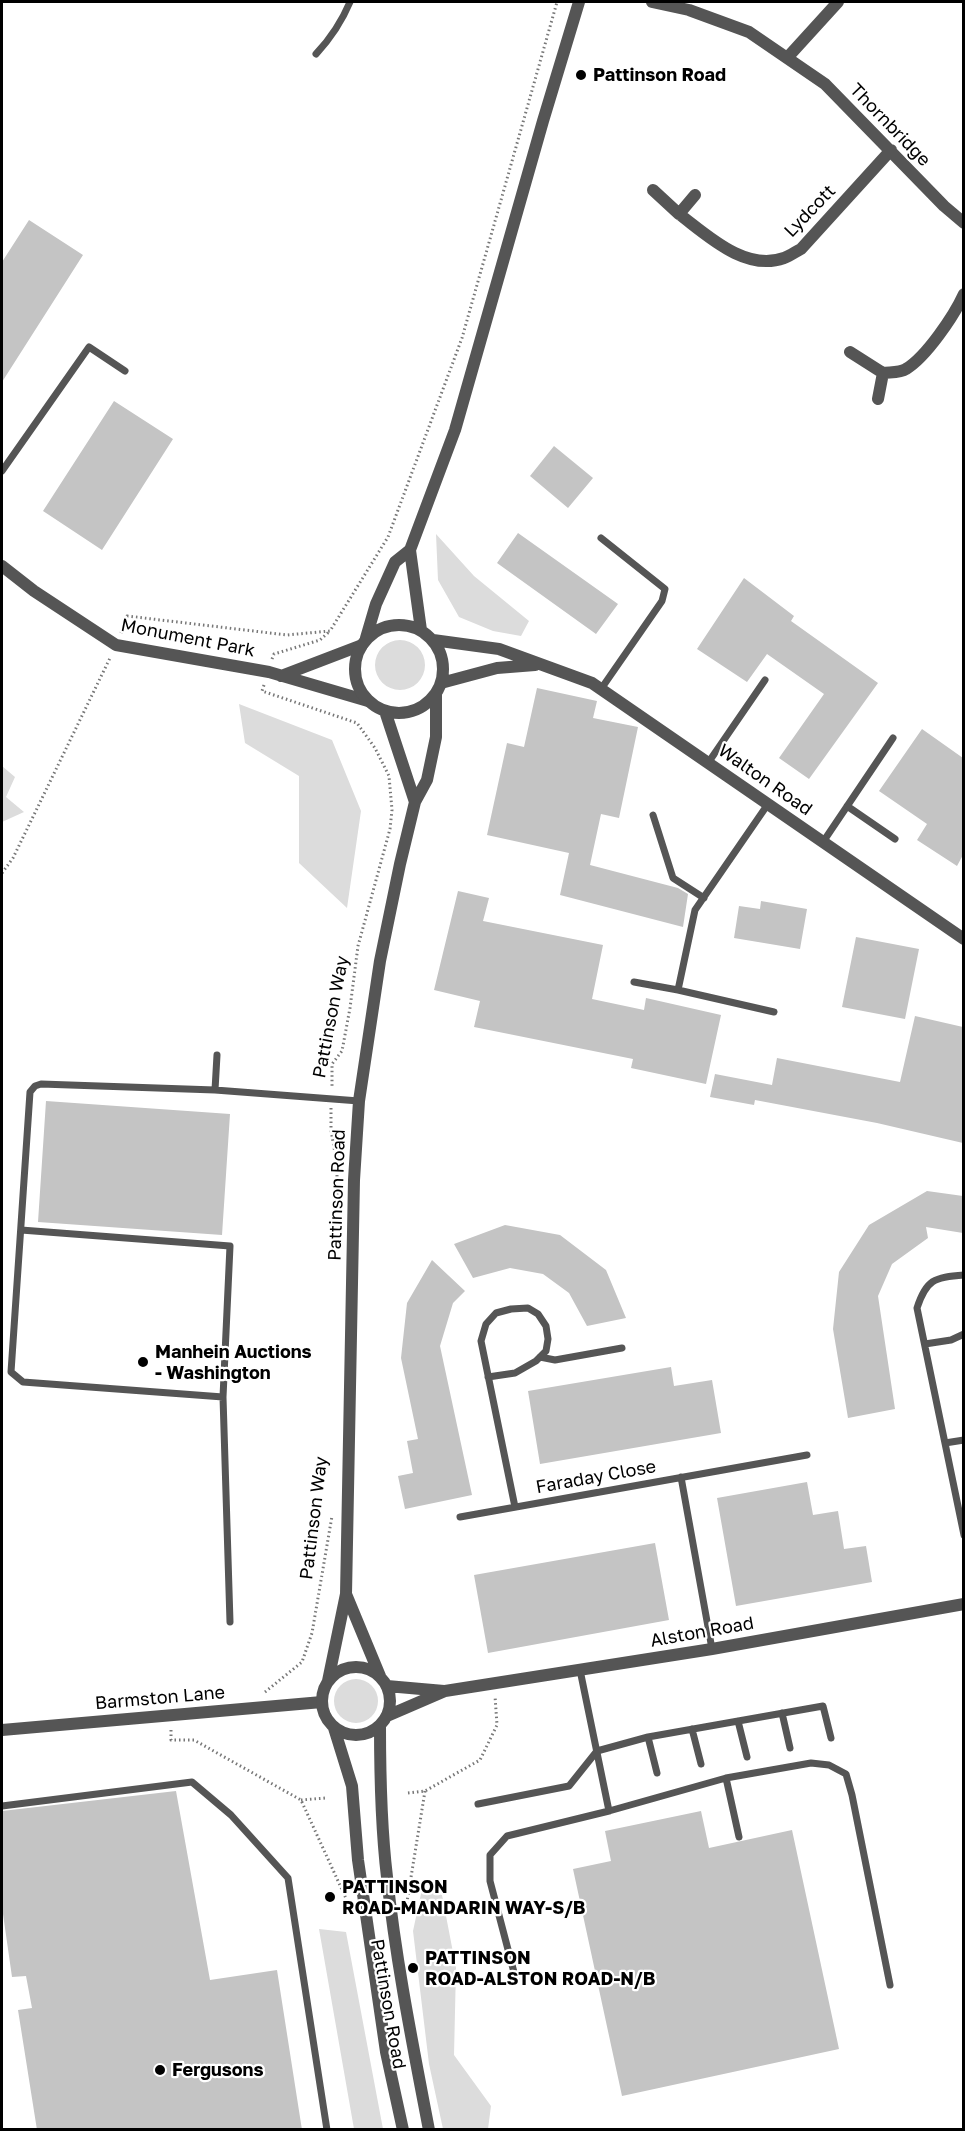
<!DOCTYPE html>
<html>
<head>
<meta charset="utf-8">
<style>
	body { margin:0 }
	#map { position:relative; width:965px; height:2131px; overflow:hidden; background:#fff; font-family:"Golos Text",sans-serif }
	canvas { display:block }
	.frame { position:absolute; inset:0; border:3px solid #000; pointer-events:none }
</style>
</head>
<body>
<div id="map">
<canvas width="965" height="2131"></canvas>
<div class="frame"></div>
</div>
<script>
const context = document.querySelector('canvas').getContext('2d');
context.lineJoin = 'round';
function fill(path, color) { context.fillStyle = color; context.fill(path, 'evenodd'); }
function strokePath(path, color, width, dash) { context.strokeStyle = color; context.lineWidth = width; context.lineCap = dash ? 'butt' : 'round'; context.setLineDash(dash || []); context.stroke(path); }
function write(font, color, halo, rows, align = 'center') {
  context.font = font + ' "Golos Text",sans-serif'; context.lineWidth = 4.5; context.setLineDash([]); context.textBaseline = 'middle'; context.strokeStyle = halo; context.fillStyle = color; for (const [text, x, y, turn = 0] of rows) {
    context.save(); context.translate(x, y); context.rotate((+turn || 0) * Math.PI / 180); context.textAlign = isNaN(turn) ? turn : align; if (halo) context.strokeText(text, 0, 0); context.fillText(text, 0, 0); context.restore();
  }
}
fill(new Path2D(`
	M436,534L474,576L529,621L521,636L493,631L459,617L438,580Z
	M375 665a25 25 0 1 1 50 0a25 25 0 1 1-50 0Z
	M239,704L332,740L361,811L347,908L299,863V776L245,743Z
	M2,766L15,777L6,797L24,812L2,822Z
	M334 1701a22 22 0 1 1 44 0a22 22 0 1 1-44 0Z
	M422,1889L442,1895L456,1968L454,2055L491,2106L488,2129H443L429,2064L413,1931Z
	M319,1929L346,1932L383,2129H354Z`), '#dcdcdc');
fill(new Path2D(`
	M29,220L83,255L2,382V262Z
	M114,401L173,439L102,550L43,511Z
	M554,446L593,478L568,508L530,476Z
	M518,533L618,604L596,634L497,563Z
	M744,578L794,616L791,621L878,683L809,779L779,758L824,694L767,654L747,682L697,649Z
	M537,688L597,701L593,718L638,727L619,818L601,814L590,865L678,888L688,894L683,927L560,895L569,853L487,835L507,743L524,747Z
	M922,729L963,758V855L957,866L917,840L927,824L879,791Z
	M458,891L489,898L483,921L603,945L592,999L644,1010L646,998L721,1015L706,1084L631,1068L633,1059L474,1027L480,1001L434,990Z
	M761,901L807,909L800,949L734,938L739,906L760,909Z
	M856,937L919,949L905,1019L842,1007Z
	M915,1016L963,1027V1143L877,1123L755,1100L754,1105L710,1097L715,1074L772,1085L777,1058L900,1082Z
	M46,1101L230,1114L222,1235L38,1222Z
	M927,1191L963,1196V1233L926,1227L928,1238L892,1264L878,1296L895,1409L848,1418L833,1329L839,1272L869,1225Z
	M505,1225L560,1235L606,1270L626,1318L587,1326L569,1293L543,1274L510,1268L473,1278L454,1244Z
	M432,1260L465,1291L453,1303L440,1346L472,1495L405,1509L398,1476L413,1473L407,1441L418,1439L401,1358L407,1303Z
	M671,1367L674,1386L712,1380L721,1433L540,1464L528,1391Z
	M807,1482L813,1515L838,1511L844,1549L866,1546L872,1582L736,1606L717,1498Z
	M655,1543L669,1620L488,1653L474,1575Z
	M176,1791L210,1980L277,1970L302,2130H37L18,2010L32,2008L26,1976L12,1977L2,1907V1811Z
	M701,1811L709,1848L792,1830L839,2049L622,2096L573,1869L611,1861L605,1831Z`), '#c4c4c4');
strokePath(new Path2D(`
	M121,633L127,616L287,635L330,631L388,537L462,338L557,2
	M272,659L274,654L320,640L330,631
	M264,685L262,691L357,723L375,748L389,776L392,810L390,829L358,946L350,1008L342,1051L332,1064V1087
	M2,873L13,858L110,658
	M331,1108V1130L337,1165V1206
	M265,1692L302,1662L312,1633L332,1516
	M171,1730V1740H194L301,1800L349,1905
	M408,1793L425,1791L480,1760L497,1725L495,1696
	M301,1800L325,1798
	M406,1908L425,1791`), '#777', 3, [1.5, 3]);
strokePath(new Path2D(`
	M316,54C331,38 342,21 350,2
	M2,471L89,347L125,371
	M601,689L662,601L665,589L601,538
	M708,763L765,680
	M768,804L695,910L678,990L774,1012
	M847,806L895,839
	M653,815L673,878L704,898
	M823,842L893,738
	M634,982L678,990
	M217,1055L215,1090L359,1101
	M215,1090L41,1084L35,1086L30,1092L11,1372L23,1382L223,1397
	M21,1230L230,1246L223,1397L230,1622
	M964,1275C934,1277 926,1280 917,1308L964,1535
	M925,1344L951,1340L964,1334
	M540,1357L555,1360L622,1348
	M488,1377L515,1373L536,1361L546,1351L548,1339L546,1326L538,1314L528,1308L511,1309L496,1313L486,1324L481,1341L515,1507
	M945,1443L964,1440
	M681,1477L712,1649
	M460,1517L807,1455
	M580,1670L609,1811
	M782,1713L790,1748
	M738,1721L747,1757
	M692,1729L701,1764
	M648,1737L657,1773
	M726,1778L739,1837
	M478,1804L569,1786L597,1751L648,1737L823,1706L831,1738
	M2,1806L192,1782L231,1815L288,1878L327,2130
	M516,1980L490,1881V1855L507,1836L609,1811L726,1778L811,1763L829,1765L846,1774L852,1795L890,1985`), '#555', 7);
strokePath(new Path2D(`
	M652,2L689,10L749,32L825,84L944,206L964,223
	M787,58L838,2
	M653,190L679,214L695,195
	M679,214C707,235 745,272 784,258C790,256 795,252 801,249L891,150
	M850,352L883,373L878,399
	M883,373C890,372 900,373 906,369C926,357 954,316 964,294
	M2,566L34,591L116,645L269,672L368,701
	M281,676L362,645
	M2,1730L322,1702`), '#555', 12);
strokePath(new Path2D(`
	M355 669a44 44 0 1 1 88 0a44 44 0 1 1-88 0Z
	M421,630L410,550L455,430L543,121L579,2
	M366,638L376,604L395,562L410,550
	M433,640L499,649L592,683L964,939
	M441,683L497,668L535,665
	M385,711L415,802
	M346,1594L380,1676
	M322 1701a34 34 0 1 1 68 0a34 34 0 1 1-68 0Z
	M328,1681L346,1594L354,1180L359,1101L380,961L400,864L415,802L427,780L436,737V693
	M387,1686L444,1691
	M387,1716L445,1691L712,1649L964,1604
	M380,1726C380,1776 381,1827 387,1877C396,1962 413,2046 429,2130
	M334,1728L352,1786L358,1860L386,2052L403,2130`), '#555', 12);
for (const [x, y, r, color] of [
	[581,75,6,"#000"],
	[143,1362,6,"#000"],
	[330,1897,6,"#000"],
	[413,1968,6,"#000"],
	[160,2070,6,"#000"]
]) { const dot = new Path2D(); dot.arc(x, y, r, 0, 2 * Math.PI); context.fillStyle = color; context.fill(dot); strokePath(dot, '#fff', 2); }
write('bold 18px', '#000', '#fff', [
	["Pattinson Road",593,75],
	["Manhein Auctions",155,1352],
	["- Washington",155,1373],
	["PATTINSON",342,1887],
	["ROAD-MANDARIN WAY-S/B",342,1908],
	["PATTINSON",425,1958],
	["ROAD-ALSTON ROAD-N/B",425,1979],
	["Fergusons",172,2070]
], 'left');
write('18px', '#000', '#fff', [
	["Thornbridge",890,125,46],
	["Lydcott",810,211,-46],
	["Monument Park",188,638,11],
	["Walton Road",765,780,35],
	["Pattinson Way",331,1017,-79],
	["Pattinson Road",337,1195,-88],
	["Faraday Close",596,1477,-10],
	["Pattinson Way",314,1518,-83],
	["Alston Road",702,1632,-10],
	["Barmston Lane",160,1698,-5],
	["Pattinson Road",388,2004,80]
]);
</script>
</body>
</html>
